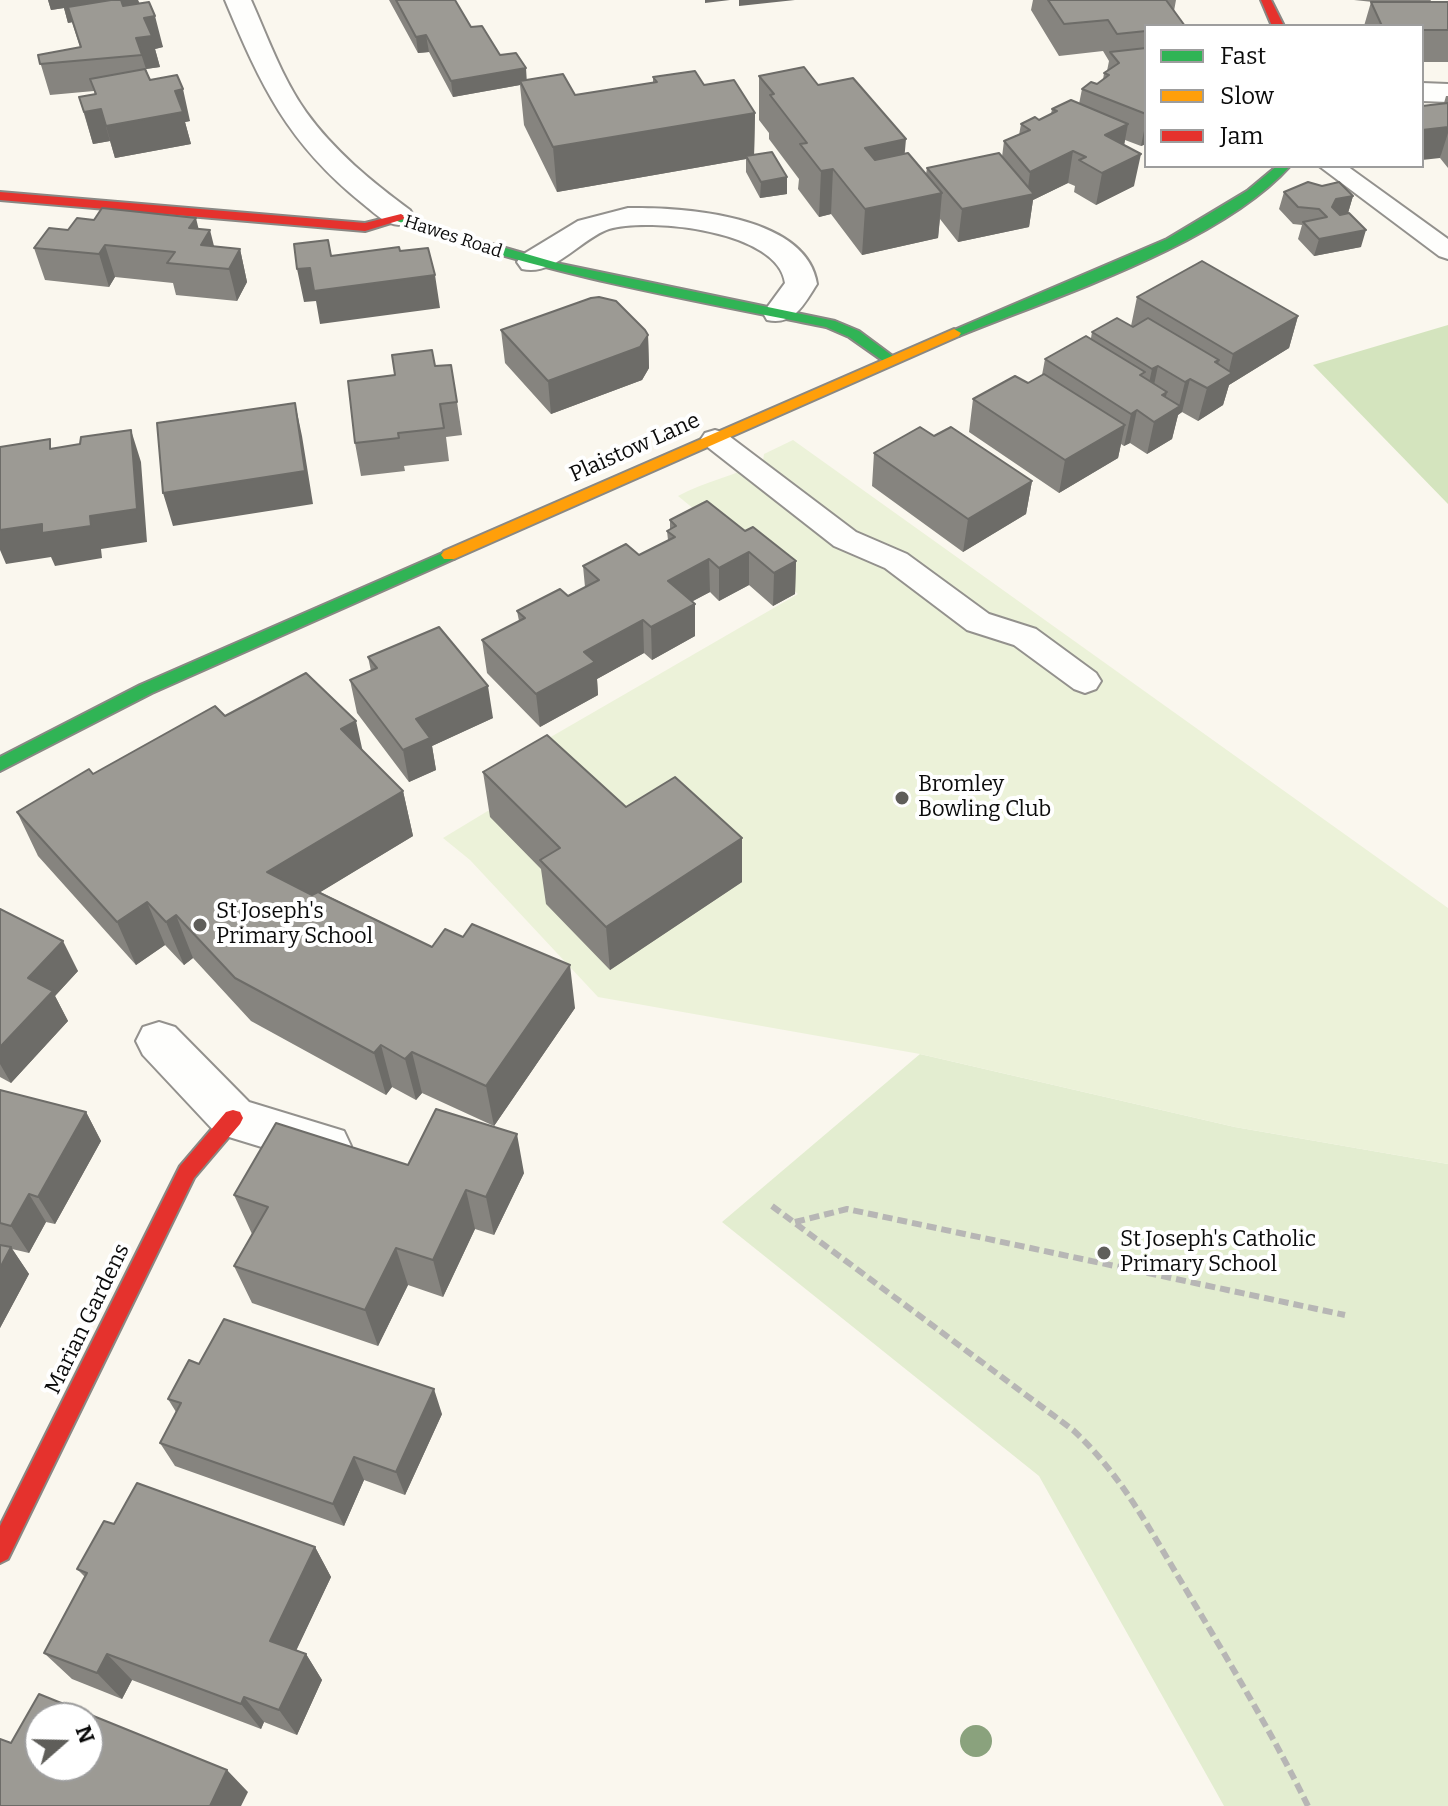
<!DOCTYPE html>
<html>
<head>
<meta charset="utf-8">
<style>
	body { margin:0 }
	#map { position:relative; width:1448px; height:1806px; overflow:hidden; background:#faf7ee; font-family:Bitter,serif }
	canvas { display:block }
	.legend { position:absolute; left:1144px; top:24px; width:280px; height:144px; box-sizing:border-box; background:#fff; border:2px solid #9d9d9d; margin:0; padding:10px 14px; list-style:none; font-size:24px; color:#0b0b0b }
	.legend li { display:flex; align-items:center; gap:16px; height:40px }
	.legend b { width:40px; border:2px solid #9d9d9d }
	.north { position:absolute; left:24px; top:1702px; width:80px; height:80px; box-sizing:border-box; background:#fff; border:2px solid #9d9d9d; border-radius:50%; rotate:70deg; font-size:22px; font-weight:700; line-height:32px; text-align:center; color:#0b0b0b }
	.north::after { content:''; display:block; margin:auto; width:28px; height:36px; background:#5f5e5a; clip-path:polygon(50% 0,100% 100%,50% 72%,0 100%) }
</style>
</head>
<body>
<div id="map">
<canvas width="1448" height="1806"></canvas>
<ul class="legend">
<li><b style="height:10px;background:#30b455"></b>Fast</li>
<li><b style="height:10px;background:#ff9f0a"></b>Slow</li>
<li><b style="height:10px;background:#e5322d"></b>Jam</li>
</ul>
<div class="north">N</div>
</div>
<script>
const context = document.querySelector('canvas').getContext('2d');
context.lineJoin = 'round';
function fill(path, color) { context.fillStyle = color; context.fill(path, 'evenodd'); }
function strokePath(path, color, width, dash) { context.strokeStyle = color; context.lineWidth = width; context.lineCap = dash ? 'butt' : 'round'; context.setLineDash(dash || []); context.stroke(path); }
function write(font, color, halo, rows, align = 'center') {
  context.font = font + ' Bitter,serif'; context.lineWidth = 8; context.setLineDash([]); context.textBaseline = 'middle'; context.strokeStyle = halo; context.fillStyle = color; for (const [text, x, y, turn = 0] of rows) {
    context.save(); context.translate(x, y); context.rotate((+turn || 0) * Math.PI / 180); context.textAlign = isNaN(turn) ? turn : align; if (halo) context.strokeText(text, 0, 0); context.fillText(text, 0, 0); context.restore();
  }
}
fill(new Path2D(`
	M920,1054L1235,1127L1448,1164V1806H1224L1039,1476L722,1222Z`), '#e3edd0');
fill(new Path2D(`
	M1448,325V504L1313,365Z`), '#d4e4be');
fill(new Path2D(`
	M793,440L1448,908V1164L1235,1127L920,1054L598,997L470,860L443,838L544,777L523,753L798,594L678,496C706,481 735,476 763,461L764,454Z`), '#ecf2d9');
const lane = new Path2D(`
	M1319,166H1347L1448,239V259L1439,256Z
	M715,430L725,433L856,532L907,554L989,614L1036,629L1096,673L1101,681L1096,689L1085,693L1074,689L1014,645L967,630L885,568L834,546L705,445L701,439L705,433Z`);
const street = new Path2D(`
	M225,0H251C268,38 282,78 306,112C334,151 372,182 410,210L414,217L410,224C389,229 377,215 362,203C287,142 261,86 225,0Z
	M1422,83L1448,84V102L1422,101Z
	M628,208C683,207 807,215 817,284C804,304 794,326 767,320L763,313L785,283C779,231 651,217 609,229C580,239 554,277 522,269L517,262L522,255L578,221Z
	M159,1022L175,1027L249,1102L344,1131L351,1146L344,1161L327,1167L216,1133L143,1055L136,1041L143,1027Z`);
const fast = new Path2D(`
	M1277,166H1290C1220,244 1057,296 959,336H949L947,333L1167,239L1247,191Z
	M397,215H405L457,234L561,264L835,321L859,331L898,360L891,364L886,363L849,337L826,327C681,298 536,273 397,221Z
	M449,550L457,555L454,559L152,693L0,771V757L140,685Z`);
const slow = new Path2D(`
	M954,329L961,333L959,336L454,559H444L441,555L444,551Z`);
const jam = new Path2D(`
	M1261,0H1271L1284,26H1272Z
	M0,192L365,223L401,214L407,218L365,231L0,200Z
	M233,1110L240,1112L243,1118L240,1124L194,1178L8,1559L0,1563V1526L180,1166L226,1112Z`);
strokePath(lane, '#93918d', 4);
strokePath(street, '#93918d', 4);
strokePath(fast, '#898884', 4);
strokePath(slow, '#898884', 4);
strokePath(jam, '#898884', 4);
strokePath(new Path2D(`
	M772,1206L1073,1430C1122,1475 1151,1532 1185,1588C1228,1660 1271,1731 1308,1806
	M795,1222L847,1209L1345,1315`), '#b7b6b5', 6, [10, 5]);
fill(lane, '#fefefc');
fill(street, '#fefefc');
fill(fast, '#30b455');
fill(slow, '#ff9f0a');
fill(jam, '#e5322d');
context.fillStyle = '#8aa27d';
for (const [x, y] of [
	[976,1741]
]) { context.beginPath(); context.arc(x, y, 16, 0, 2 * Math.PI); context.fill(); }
fill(new Path2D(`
	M48,0H138L163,47L155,49L160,67L146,69L150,80L190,121L185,122L191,144L115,158L110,141L93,144L79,97L95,95L94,91L50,95L38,55L80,47L72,22L68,23L64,8L51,10Z
	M389,0H455L471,27L527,80L575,95L653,83V77L704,85L755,113L754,154L787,177V194L760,198L746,172V159L557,192L524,125L520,85L453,97L429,52L418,53Z
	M1033,0H1176L1174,11L1146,26V144L1141,146L1125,140L1124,145L1134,186L1096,205L1074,192L1075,186L1068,183L1033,200L1029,227L958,242L940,219L938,238L862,255L831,214L819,217L798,189L799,179L769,139V133L759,120V76L818,85L904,154L926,174L927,168L1002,157L1004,141L1019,135L1021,124L1039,120L1051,114L1052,109L1079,104L1082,89L1097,84L1103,80L1104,73L1107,71L1109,61L1103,51L1059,56L1031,10Z
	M1354,0H1431L1430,2H1448V62H1422V26H1364L1371,2H1373Z
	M1446,96H1448V168L1440,158L1444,103Z
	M1284,192L1353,196L1348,213L1361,247L1314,256L1298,239L1302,225L1293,224L1279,209Z
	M199,229L215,247L240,249L247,282L237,301L176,295L173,283L115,277L109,287L45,280L34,248L68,230Z
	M1137,297L1298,316L1289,348L1229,385L1223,405L1198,421L1182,412L1178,415L1172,439L1147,454L1130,443L1124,446L1121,444L1118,458L1059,493L969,432L973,399L1028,383L1042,375L1045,359L1091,338L1092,332L1131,326Z
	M501,330L648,335L649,368L642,380L551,414L505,363Z
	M435,366L457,402L462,435L446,437L449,461L404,466L405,471L361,476L355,443L395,375Z
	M934,436L1032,481L1026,514L963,552L872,486L874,453Z
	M670,520L745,531L796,561L795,594L773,606L749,585L719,601L710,592L692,601L695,604V636L652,660L644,653L597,679L598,695L540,727L487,673L482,640L519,621L517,611L568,596L585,587L583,566L639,555L668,540L667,531L670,529Z
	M368,657L493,718L432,746L436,770L409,782L357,713L350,680L371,671Z
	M225,716L362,750L403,791L413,836L320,892L432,947L575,1008L494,1126L422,1093L416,1100L392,1087L386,1095L251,1021L193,958L184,965L165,945L136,965L38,856L17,812L93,774Z
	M483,772L626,807L742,882L610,970L546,904L541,869L490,817Z
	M0,909L78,971L55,996L68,1021L11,1083L0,1077Z
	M0,1090L86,1112L101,1141L55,1224L46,1222L29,1253L12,1249L29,1274L0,1328Z
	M408,1165L524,1173L494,1235L475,1229L443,1297L408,1285L378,1346L252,1303L234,1266L252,1234L234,1195Z
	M199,1364L442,1414L405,1495L364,1480L344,1526L175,1466L160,1443L176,1412L168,1399Z
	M114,1524L315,1547L331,1577L296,1650L306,1654L322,1680L297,1735L264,1722L261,1729L132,1680L122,1699L72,1679L44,1653L85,1577L77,1569Z`), '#86847f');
fill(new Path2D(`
	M48,0H102L106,16L68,23L64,8L51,10Z
	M102,0H138L141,11L109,25Z
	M705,0H730L705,3Z
	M739,0H795L739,6Z
	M155,16L163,47L155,49L160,67L146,69L136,38L144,18Z
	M426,35L429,52L418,53L416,37Z
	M526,68L527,84L520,81V85L453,97L451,81Z
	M183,89L190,121L185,122L191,144L115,158L106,126L175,91Z
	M101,109L110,141L93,144L84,112Z
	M755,113L754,158L746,156V159L557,192L553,147Z
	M1146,121V144L1141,146Z
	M1128,124L1122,156L1105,135Z
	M1448,127V133L1440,158L1422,160V130Z
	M906,139L902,184L862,193L865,148Z
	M1073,151L1068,183L1033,200L1029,227L958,242L962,209L1027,196L1030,172Z
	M1141,154L1134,186L1096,205L1102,173Z
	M833,169L831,214L819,217L821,171Z
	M787,177V194L760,198L761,182Z
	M942,193L938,238L862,255L865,209Z
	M1353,196L1348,213L1327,224L1332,207L1336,199Z
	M196,218L202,243L210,230L218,262L215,267L189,228Z
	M1366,230L1361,247L1314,256L1319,239Z
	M105,245L115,277L109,287L99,254Z
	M240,249L247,282L237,301L229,269Z
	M310,268L435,275L440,308L320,324L316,301L304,302L297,269Z
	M1298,316L1289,348L1229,385L1223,405L1198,421L1207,388L1215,362L1219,360L1213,384L1228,375L1233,354Z
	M648,335L649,368L642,380L551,414L548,381Z
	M1158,366L1151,399L1145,402L1152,369Z
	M1190,379L1182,412L1178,415L1172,439L1147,454L1154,422L1162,395L1167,392L1161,417L1179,406L1185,382Z
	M295,403L302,436L313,504L173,526L163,493Z
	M1137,410L1130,443L1124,446L1131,414Z
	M1125,425L1118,458L1059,493L1065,460Z
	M131,430L141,462L147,542L101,549L102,558L55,566L51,557L6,564L0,550V530L90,516Z
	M1032,481L1026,514L963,552L968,519Z
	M749,552V585L719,601V568Z
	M709,559L710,592L669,614L668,581Z
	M796,561L795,594L773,606L774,573Z
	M695,604V636L652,660L651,627Z
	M643,620L644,653L597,679L598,695L540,727L536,694L584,652Z
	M488,686L493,718L432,746L436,770L409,782L403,750L416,719Z
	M356,721L366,766L341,729Z
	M403,791L413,836L281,916L267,872Z
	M742,838V882L610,970L606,927Z
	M147,902L165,945L136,965L117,922Z
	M176,915L193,958L184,965L166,922Z
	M63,941L78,971L55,996L68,1021L11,1083L0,1064V1047L28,978Z
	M570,965L575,1008L494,1126L486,1086Z
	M381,1045L392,1087L386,1095L374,1053Z
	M412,1052L422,1093L416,1100L405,1059Z
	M86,1112L101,1141L55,1224L38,1197Z
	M517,1134L524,1173L494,1235L486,1197Z
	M466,1190L475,1229L443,1297L433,1260Z
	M29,1194L46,1222L29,1253L11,1226Z
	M11,1247L29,1274L0,1328V1268Z
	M396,1248L408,1285L378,1346L365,1310Z
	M434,1389L442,1414L405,1495L396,1472Z
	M354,1457L364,1480L344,1526L333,1504Z
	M315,1547L331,1577L288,1668L270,1641Z
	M107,1654L132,1680L122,1699L97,1673Z
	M306,1654L322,1680L297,1735L279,1710Z
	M244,1697L264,1722L261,1729L241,1704Z
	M227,1770L248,1792L241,1806H210Z`), '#6d6c68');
const building = new Path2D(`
	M111,0H121L123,6L149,2L155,16L144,18L152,36L136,38L142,55L40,64L38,55L81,47L68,7Z
	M396,0H455L471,27L482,26L500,55L516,53L526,68L451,81L426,35L416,37Z
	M1048,0H1166L1185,26H1146V31L1117,34L1108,20L1064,24Z
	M1371,2H1448V30H1422V26H1382Z
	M1146,48V114L1082,89L1091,82L1097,84L1109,75L1104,73L1119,63L1110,52Z
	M804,67L818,85L853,78L906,139L865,148L875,160L908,153L942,193L865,209L833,169L821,171L800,144L807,143L770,95L774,94L759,76Z
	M145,69L150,80L177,75L183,89L175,91L183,112L106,126L101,109L84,112L79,97L96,94L90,79Z
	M695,71L704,85L734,80L755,113L553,147L520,81L563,74L575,95L657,82L653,77Z
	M1071,100L1128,124L1105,135L1141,154L1102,173L1079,160L1086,157L1073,151L1030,172L1004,141L1030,130L1021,124L1035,117L1039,120L1057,111L1052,109Z
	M1448,103V127L1422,130V106Z
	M772,152L787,177L761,182L746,156Z
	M999,153L1034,194L962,209L927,168Z
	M1308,182L1322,186L1339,182L1353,196L1336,199L1332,207L1340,215L1349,213L1366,230L1319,239L1303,222L1327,217L1319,209L1298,207L1284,192Z
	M102,208L196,218L189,228L210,230L201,245L240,249L229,269L167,263L175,252L105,245L99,254L34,248L49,228L68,230L77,218L94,220Z
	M328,240L331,256L399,247L400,251L428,248L435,275L314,291L310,268L297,269L294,244Z
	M1202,261L1298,316L1233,354L1137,297Z
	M599,297L616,301L645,330L648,335L640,347L548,381L501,330L591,298Z
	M1117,318L1133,327L1148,318L1219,360L1215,362L1232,373L1207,388L1190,379L1185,382L1158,366L1152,369L1092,332Z
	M1086,336L1145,372L1140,375L1167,392L1162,395L1180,406L1154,422L1137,410L1131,414L1045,359Z
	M432,350L435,366L451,365L457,402L440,404L444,428L398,433L399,438L355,443L348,381L395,375L392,355Z
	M1044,374L1125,425L1065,460L973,399L1015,376L1028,383Z
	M295,403L305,471L163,493L157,423Z
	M920,427L934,436L951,427L1032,481L968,519L874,453Z
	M131,430L137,509L90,516L91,526L42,533V524L0,530V447L50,439V449L80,444L81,437Z
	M707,501L745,531L753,527L796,561L774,573L749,552L719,568L709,559L668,581L695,604L651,627L643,620L584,652L595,662L536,694L482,640L525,618L517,611L560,589L568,596L599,580L583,566L626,544L639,555L675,537L667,531L676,526L670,520Z
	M439,627L488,686L416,719L430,738L403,750L350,680L377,668L368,657Z
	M306,673L356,721L341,729L403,791L267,872L312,895L318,892L432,947L445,929L463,937L472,924L570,965L486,1086L412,1052L405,1059L381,1045L374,1053L235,978L176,915L166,922L147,902L117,922L17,812L89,769L93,774L215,706L225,716Z
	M547,735L626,807L675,777L742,838L606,927L540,860L560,848L483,772Z
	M0,909L63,941L28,978L53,991L0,1047Z
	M0,1090L86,1112L38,1197L29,1194L11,1226L0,1223Z
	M436,1109L517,1134L486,1197L466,1190L433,1260L396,1248L365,1310L234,1266L268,1207L234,1195L276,1123L408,1165Z
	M0,1245L11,1247L0,1268Z
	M224,1319L434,1389L396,1472L354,1457L333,1504L160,1443L181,1403L168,1399L189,1360L199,1364Z
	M137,1483L315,1547L270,1641L306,1654L279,1710L244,1697L241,1704L107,1654L97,1673L44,1653L87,1573L77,1569L104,1521L114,1524Z
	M39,1694L227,1770L210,1806H0V1739L11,1743ZM40,1718H88V1766H40Z`);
fill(building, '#9c9a94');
strokePath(building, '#6d6c68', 2);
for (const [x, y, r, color] of [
	[902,798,8,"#5f5e5a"],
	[200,925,8,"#5f5e5a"],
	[1104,1253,8,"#5f5e5a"]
]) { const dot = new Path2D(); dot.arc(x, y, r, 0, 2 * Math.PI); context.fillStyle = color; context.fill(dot); strokePath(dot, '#fff', 3); }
write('18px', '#0b0b0b', '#fff', [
	["Hawes Road",453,237,18]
]);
write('22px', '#0b0b0b', '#fff', [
	["Plaistow Lane",635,448,-24],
	["Marian Gardens",88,1319,-64]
]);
write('22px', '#0b0b0b', '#fff', [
	["Bromley",918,785],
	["Bowling Club",918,810],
	["St Joseph's",216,912],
	["Primary School",216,937],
	["St Joseph's Catholic",1120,1240],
	["Primary School",1120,1265]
], 'left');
</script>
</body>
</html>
